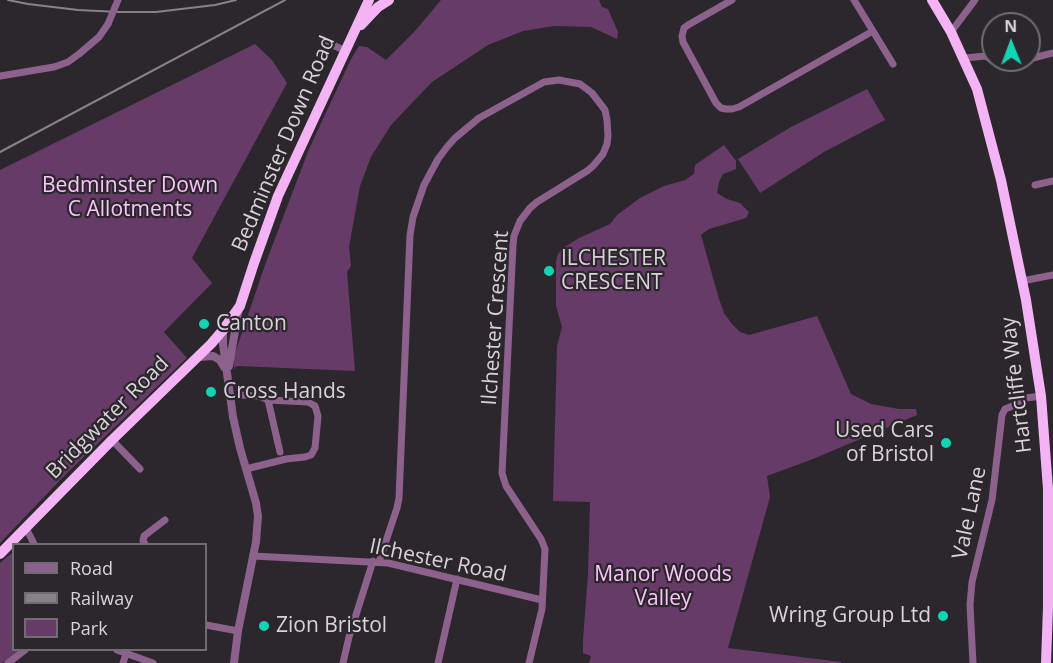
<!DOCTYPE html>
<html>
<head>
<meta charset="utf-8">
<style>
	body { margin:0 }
	#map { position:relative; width:1053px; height:663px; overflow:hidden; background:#2c272c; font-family:"Open Sans",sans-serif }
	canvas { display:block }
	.legend { position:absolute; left:12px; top:543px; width:195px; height:108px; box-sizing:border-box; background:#2c272c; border:2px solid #706c70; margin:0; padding:8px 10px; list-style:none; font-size:18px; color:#d7d3d7 }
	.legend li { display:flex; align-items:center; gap:12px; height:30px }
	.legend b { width:30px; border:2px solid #706c70 }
	.north { position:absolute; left:981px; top:12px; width:60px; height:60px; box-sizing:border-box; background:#2c272c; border:2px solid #706c70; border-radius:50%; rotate:359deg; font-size:16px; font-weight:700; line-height:24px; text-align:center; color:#d7d3d7 }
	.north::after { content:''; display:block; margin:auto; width:21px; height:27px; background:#0ed5b4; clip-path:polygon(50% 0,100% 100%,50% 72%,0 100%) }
</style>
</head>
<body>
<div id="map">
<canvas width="1053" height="663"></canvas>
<ul class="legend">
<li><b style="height:8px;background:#8c628d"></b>Road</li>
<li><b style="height:8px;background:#878287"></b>Railway</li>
<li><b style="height:16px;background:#663b67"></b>Park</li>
</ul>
<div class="north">N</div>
</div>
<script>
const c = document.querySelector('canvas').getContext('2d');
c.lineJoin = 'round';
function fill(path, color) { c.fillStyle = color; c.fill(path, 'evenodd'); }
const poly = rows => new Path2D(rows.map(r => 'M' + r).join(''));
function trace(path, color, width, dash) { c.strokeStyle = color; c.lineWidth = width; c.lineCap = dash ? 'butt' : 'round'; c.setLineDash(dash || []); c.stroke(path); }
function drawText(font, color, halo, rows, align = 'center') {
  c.font = font + ' "Open Sans",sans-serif'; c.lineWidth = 4.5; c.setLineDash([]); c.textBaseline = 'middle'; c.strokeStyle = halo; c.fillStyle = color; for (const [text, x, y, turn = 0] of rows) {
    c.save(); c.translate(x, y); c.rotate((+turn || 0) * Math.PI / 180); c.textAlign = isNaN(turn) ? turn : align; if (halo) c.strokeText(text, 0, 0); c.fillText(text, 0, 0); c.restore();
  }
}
fill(poly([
	[441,0,599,0,602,7,608,9,618,32,617,39,591,27,554,26,523,31,488,45,432,82,391,125,371,157,360,186,349,247,351,266,347,272,355,371,238,366,235,367,234,370,234,356,265,265,309,149,351,59,359,46,367,47,386,60,415,31],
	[255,44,272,60,287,83,192,258,212,283,164,332,187,358,66,474,0,543,0,170],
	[867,89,885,120,824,152,760,193,738,159,791,127],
	[724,145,736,161,736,169,723,174,719,182,717,193,727,199,740,203,749,212,746,218,709,229,701,235,719,299,724,313,732,324,740,332,749,335,817,316,851,394,871,404,899,409,916,409,917,415,813,459,767,476,770,497,728,648,841,662,841,663,589,663,591,656,583,653,583,640,588,574,590,502,553,501,557,346,562,327,556,306,556,262,558,254,563,248,579,238,610,224,617,215,640,198,664,186,685,180,694,174,695,165],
	[13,552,14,650,20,650,2,663,0,663,0,563]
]), '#663b67');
trace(poly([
	[732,0,688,25,684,28,682,36,683,42,716,103,721,108,726,109,732,109,739,107,873,31],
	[854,0,893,64],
	[951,32,975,0],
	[324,41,346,51],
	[964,58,986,56,992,60,1002,63,1022,60],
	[1029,59,1053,53],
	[0,76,54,67,68,62,79,54,99,37,108,24],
	[1035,185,1053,181],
	[1022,281,1053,275],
	[240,395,259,396,268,400,308,402,315,406,318,416,315,448,311,455,305,457,286,459,246,469],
	[268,400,280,452],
	[112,440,140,469],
	[26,528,34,544],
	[145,544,143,541,144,536,165,520],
	[253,556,388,563,542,600],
	[379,562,397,508,399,498,410,235,413,217,424,185,438,159,447,147,455,138,479,118,544,82,559,80,580,84,592,93,605,110,607,120,608,136,607,144,603,154,593,166,587,171,537,202,530,208,520,221,514,236,513,245,502,473,506,486,541,539,545,549,542,609,529,663],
	[206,625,238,631],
	[117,650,153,663],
	[8,663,25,650],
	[123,663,126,654],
	[343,663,349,637,373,561],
	[438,663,457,579],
	[973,663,970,605,972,582,992,500,1002,415,1005,409,1020,403,1026,398,1041,396]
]), '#8c628d', 7);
trace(poly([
	[223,330,223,344,233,417,240,448,256,503,258,516,256,542,238,631,234,663],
	[198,357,213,356,220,360,224,367],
	[229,366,239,308]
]), '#8c628d', 8);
trace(poly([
	[932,0,951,32,977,89,1001,180,1026,300,1041,396,1048,489,1048,607,1046,663],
	[361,25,378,7,389,0],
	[0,554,112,440,211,344,223,330,240,306,254,263,278,196,369,0]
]), '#f4b3f4', 10);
trace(poly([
	[8,0,28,4,78,10,119,12,156,12,215,5,236,0],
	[0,152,285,0]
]), '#878287', 2);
trace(poly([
	[108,24,118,0]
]), '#8c628d', 7);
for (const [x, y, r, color] of [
	[549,271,6,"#0ed5b4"],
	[204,324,6,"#0ed5b4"],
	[211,392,6,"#0ed5b4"],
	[946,443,6,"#0ed5b4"],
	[943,616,6,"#0ed5b4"],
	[264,626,6,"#0ed5b4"]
]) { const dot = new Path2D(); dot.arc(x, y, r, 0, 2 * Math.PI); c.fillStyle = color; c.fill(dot); trace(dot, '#2c272c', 2); }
drawText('21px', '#d7d3d7', '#2c272c', [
	["Bedminster Down Road",284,144,-67],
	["Ilchester Crescent",496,318,-86],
	["Hartcliffe Way",1017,385,-97],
	["Bridgwater Road",108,418,-45],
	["Vale Lane",970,513,-78],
	["Ilchester Road",438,561,12]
]);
drawText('21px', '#f9c5f9', '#2c272c', [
	["Bedminster Down",130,186],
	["C Allotments",130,210],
	["Manor Woods",663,575],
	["Valley",663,599]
]);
drawText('21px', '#d7d3d7', '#2c272c', [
	["ILCHESTER",561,259],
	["CRESCENT",561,283],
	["Canton",216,324],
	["Cross Hands",223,392],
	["Used Cars",934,431,"right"],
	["of Bristol",934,455,"right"],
	["Wring Group Ltd",931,616,"right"],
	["Zion Bristol",276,626]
], 'left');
</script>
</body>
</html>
